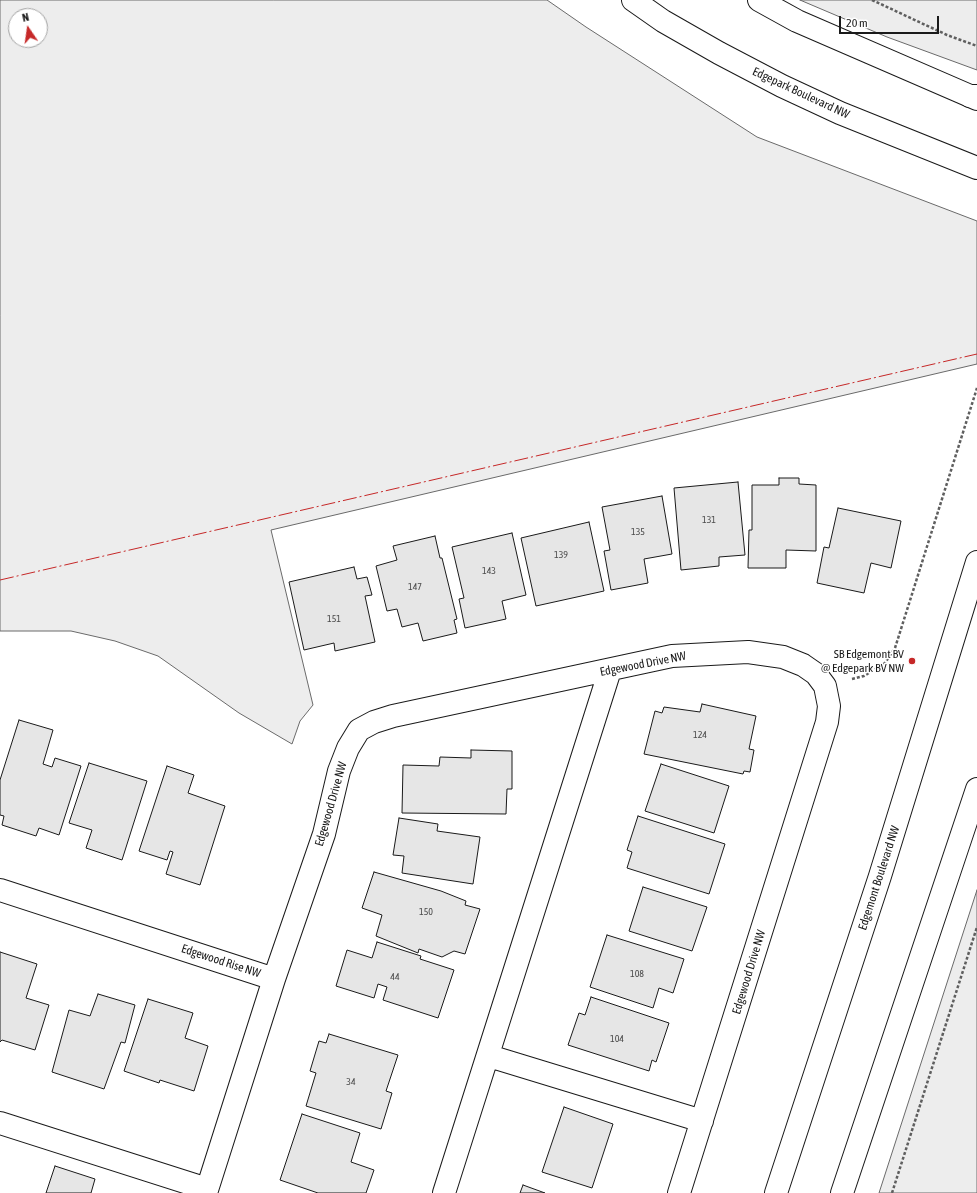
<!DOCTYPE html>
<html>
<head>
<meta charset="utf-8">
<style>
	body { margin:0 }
	#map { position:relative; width:977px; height:1193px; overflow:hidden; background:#fff; font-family:"Asap Condensed",sans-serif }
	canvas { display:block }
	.north { position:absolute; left:8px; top:8px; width:40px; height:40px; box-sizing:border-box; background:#fff; border:1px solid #a3a3a3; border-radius:50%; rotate:347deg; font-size:11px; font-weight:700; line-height:16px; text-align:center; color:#1a1a1a }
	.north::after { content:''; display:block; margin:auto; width:14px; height:18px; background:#c62828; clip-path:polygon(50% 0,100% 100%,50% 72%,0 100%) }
	.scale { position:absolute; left:839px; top:16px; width:100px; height:18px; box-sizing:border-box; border:2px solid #1a1a1a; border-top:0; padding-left:5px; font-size:12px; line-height:14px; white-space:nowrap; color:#1a1a1a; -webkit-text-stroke:3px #fff; paint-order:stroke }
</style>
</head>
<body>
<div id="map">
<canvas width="977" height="1193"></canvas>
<div class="north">N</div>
<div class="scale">20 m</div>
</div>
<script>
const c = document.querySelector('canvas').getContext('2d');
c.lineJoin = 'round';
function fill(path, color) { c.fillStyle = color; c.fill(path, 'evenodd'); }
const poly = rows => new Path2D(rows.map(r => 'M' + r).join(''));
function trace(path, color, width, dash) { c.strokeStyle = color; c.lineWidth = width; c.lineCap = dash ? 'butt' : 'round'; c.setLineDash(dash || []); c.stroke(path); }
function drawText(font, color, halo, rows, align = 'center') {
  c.font = font + ' "Asap Condensed",sans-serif'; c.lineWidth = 3; c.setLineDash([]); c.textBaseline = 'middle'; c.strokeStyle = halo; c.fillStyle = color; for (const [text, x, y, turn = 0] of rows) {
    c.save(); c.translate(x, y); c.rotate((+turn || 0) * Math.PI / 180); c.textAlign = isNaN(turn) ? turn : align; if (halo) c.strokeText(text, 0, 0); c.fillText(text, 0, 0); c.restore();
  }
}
const built = poly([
	[0,0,547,0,586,27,757,137,977,221,977,364,271,530,313,705,300,721,292,744,239,713,158,656,115,641,71,631,0,631,0,0],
	[16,16,40,16,40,40,16,40,16,16],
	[800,0,977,0,977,70,887,37,800,0],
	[977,890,977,1193,879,1193,977,890]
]);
fill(built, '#ededed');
trace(built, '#6a6a6a', 1);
const building = poly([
	[779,478,799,478,799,484,816,485,816,551,786,550,786,568,748,568,749,530,752,530,752,485,779,485,779,478],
	[738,482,745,555,719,557,719,566,681,570,674,488,738,482],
	[662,496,672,554,644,559,648,583,611,590,604,551,610,550,602,507,662,496],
	[838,508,901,521,891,568,871,563,864,593,817,583,824,547,829,548,838,508],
	[589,522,604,591,536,606,521,538,589,522],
	[512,533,526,595,502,601,506,619,465,628,459,599,464,598,452,547,512,533],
	[435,536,440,558,442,558,457,619,454,620,457,633,423,641,418,623,402,627,397,609,387,611,376,566,397,560,393,546,435,536],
	[354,567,357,579,367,577,372,595,365,596,375,642,335,651,334,643,304,650,289,582,354,567],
	[702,704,756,716,749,749,754,750,750,772,744,771,743,774,644,754,655,711,662,713,664,707,700,712,702,704],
	[19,720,53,730,43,764,52,767,55,758,81,766,59,835,39,828,36,836,2,825,4,816,0,815,0,780,19,720],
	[471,750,512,751,512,789,507,789,506,814,402,813,403,765,439,766,440,757,471,758,471,750],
	[89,763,147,781,122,860,86,848,92,830,69,823,89,763],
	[661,764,729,786,714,833,645,811,661,764],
	[167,766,194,775,188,793,225,806,200,885,166,874,173,852,170,851,167,860,139,851,167,766],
	[638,816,725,844,709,894,627,868,632,852,627,850,638,816],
	[399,818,438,824,437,831,480,837,473,884,402,873,404,856,393,855,399,818],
	[374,872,441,891,466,901,465,905,480,909,465,954,454,951,442,957,419,949,418,953,376,936,382,915,362,908,374,872],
	[643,887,707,907,692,951,629,931,643,887],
	[607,935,684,959,673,993,659,988,653,1008,590,987,607,935],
	[377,942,421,956,420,959,454,970,438,1018,383,1000,387,987,378,984,374,998,336,986,347,950,372,958,377,942],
	[0,952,37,964,26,998,49,1005,35,1050,2,1040,0,1042,0,952],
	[98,994,135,1005,125,1043,121,1042,104,1089,52,1072,69,1010,90,1016,98,994],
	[591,997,669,1023,656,1062,652,1060,649,1071,568,1045,579,1013,585,1015,591,997],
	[148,999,193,1013,185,1038,208,1046,194,1091,160,1080,159,1083,124,1071,148,999],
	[329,1034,398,1055,386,1091,392,1093,381,1129,306,1106,316,1073,310,1071,319,1041,326,1043,329,1034],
	[564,1107,613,1124,592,1188,542,1172,564,1107],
	[302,1114,360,1133,351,1162,374,1170,366,1193,318,1193,280,1180,302,1114],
	[55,1166,95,1179,91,1193,46,1193,55,1166],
	[523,1185,545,1193,520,1193,523,1185]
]);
fill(building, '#e6e6e6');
trace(building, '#1a1a1a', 1);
const minor = poly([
	[633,0,663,21,719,53,782,86,840,113,977,168],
	[759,0,797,21,977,99],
	[0,890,274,979,206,1193],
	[274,979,324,834,339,771,348,748,359,730,374,722,393,716,672,656,748,652,783,657,803,665,816,674,825,686,829,706,827,722,679,1193],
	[489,1056,702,1121],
	[0,1123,207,1189],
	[444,1193,610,670]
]);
const major = poly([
	[970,96,977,96],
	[776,1193,880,876,977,562],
	[842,1193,977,789]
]);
trace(minor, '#1a1a1a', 24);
trace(major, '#1a1a1a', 24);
trace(poly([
	[872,0,947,35,977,46],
	[852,679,864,676,885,663,895,648,977,388],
	[892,1193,977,927]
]), '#5f5f5f', 2.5, [3, 2]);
trace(minor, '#fff', 22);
trace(major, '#fff', 22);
trace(poly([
	[0,580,977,354]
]), '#c62828', 1, [14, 3, 2, 3]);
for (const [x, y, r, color] of [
	[912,661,4,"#c62828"]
]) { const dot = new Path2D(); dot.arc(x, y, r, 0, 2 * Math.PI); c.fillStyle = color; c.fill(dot); trace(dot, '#fff', 1.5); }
drawText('10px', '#4d4d4d', null, [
	["131",709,520],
	["135",638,532],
	["139",561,555],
	["143",489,571],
	["147",415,587],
	["151",334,619],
	["124",700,735],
	["150",426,912],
	["108",637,974],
	["44",395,977],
	["104",617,1039],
	["34",351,1082]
]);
drawText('12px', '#1a1a1a', '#fff', [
	["Edgepark Boulevard NW",801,93,25],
	["Edgewood Drive NW",643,664,-11],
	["Edgewood Drive NW",331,804,-74],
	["Edgemont Boulevard NW",879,878,-72],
	["Edgewood Rise NW",221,961,18],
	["Edgewood Drive NW",749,972,-73]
]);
drawText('12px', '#1a1a1a', '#fff', [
	["SB Edgemont BV",904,654],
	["@ Edgepark BV NW",904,668]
], 'right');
</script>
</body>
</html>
